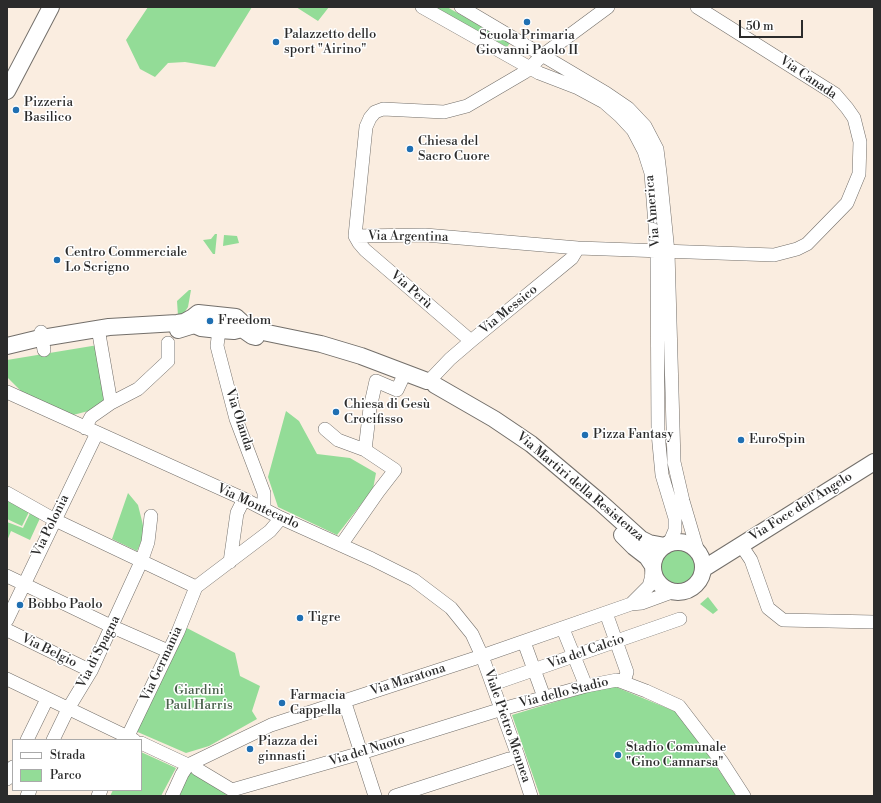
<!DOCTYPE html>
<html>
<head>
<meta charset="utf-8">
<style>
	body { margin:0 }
	#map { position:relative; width:881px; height:803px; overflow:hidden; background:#faede0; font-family:"Libre Bodoni",serif }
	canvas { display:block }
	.frame { position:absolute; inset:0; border:8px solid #2b2b2b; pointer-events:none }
	.legend { position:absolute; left:12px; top:739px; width:130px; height:52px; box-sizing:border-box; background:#fff; border:1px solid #aaa; margin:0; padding:5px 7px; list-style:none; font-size:12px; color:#2b2b2b }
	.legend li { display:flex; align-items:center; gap:8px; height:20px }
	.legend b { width:20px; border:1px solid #aaa }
	.scale { position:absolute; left:739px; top:20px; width:64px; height:18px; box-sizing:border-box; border:2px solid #2b2b2b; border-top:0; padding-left:5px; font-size:12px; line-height:14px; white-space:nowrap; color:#2b2b2b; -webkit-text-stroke:3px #fff; paint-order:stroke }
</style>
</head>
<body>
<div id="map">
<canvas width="881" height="803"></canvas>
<div class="frame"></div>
<ul class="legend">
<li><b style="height:5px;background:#fff"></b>Strada</li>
<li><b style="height:11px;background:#93dc97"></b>Parco</li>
</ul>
<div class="scale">50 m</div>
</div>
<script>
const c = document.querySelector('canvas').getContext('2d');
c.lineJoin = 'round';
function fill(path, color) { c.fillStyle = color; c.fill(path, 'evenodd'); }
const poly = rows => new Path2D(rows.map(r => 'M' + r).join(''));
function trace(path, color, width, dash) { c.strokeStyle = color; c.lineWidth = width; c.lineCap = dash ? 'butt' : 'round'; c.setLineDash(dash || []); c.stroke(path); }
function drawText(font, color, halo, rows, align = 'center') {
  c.font = font + ' "Libre Bodoni",serif'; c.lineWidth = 3; c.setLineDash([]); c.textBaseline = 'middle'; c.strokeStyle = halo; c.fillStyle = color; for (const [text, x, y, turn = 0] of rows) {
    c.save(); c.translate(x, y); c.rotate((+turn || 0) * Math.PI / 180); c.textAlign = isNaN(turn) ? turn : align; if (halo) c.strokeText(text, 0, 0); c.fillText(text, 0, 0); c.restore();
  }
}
fill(poly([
	[148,7,252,7,215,67,185,62,168,63,155,77,140,69,126,40],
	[296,7,329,7,318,21],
	[435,7,447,7,510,43,507,47,435,8],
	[215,234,217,234,215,254,213,254,203,240,211,239],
	[224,235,237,236,239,243,223,246],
	[189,290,191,290,188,307,184,313,178,316,177,301],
	[98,345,108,398,100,408,73,415,22,392,7,377,7,360],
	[286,411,299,421,317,454,350,458,376,473,373,489,337,535,278,507,268,477],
	[128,493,138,505,145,533,137,551,112,539],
	[7,498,30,510,22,526,7,519],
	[31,511,41,516,30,540,11,531,7,541,7,522,23,528],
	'660 567a18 18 0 1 1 36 0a18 18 0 1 1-36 0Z',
	[708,597,718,610,713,614,700,604],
	[183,626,235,653,240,676,260,686,252,711,257,719,209,746,186,753,133,730],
	[611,685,679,713,737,796,540,796,512,715],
	[141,752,176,768,161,796,110,796,113,790,141,790],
	[191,772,222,784,226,795,176,796]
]), '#93dc97');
const minor = poly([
	[422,7,539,73,578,88,604,102,620,116,633,130,644,151,651,173,657,251,658,433,662,475,675,518,675,530,669,544],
	[461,7,606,93,628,108,645,126,657,149,660,173,668,252,674,462,683,501,698,552],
	[608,7,543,55,525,72,467,106,444,112,383,109,375,112,370,118,366,127,355,236,425,235,578,248,774,255,797,249,807,244,847,203,859,174,860,142,854,118,847,108,835,94,697,7],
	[355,236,359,243,365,250,471,341],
	[219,330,217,346,236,419,264,493,264,509],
	[41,332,44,350],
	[99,334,111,403],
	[430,380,450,359,471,341,572,258,578,248],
	[7,392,244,499,281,518,372,559,414,580,451,608,472,634,482,656,518,756,531,796],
	[85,428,91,417,111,403,138,389,168,361,168,343],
	[325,429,338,440,365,450,395,470,378,492,341,545],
	[365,450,370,408,376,381,397,390,405,373],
	[7,493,55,520,196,587],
	[741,545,751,560,768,608,783,620,874,622],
	[230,562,237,513,244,499],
	[7,576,113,627,168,651],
	[196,587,270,531,281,518],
	[631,604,649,586,651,579,653,566],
	[606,613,627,672,624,682],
	[7,620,97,433],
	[563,629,586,686],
	[7,630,91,671],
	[524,642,544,697],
	[7,679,134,740],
	[493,684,680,619],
	[344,700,375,796],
	[27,740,47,699],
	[53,740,68,709,91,671,141,562,148,542,151,516],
	[126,740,178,632,196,587],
	[141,743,188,765],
	[188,765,271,725,482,656,631,604,642,603,672,592],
	[197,769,232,790],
	[7,779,13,767],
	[232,790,361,753,502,709,586,686,617,680,646,691,679,706,722,762,744,796],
	[27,796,30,790],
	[98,796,101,790],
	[172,796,182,774,188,765],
	[395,796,509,759]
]);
const major = poly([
	[7,91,51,7],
	[178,330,194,325,201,328,219,330,234,331,242,329,252,336,256,337],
	[7,346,36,339,109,327,177,323,184,322,193,317,198,313,236,317,248,328,253,330,321,344,361,356,427,381,432,381,435,385,494,419,531,444,600,502,641,539,649,543,665,546],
	[622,535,634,547,647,557,653,566],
	'653 567a25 25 0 1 1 50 0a25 25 0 1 1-50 0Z',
	[703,569,874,462]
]);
trace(minor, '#736f6a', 14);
trace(major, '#736f6a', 18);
trace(minor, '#fff', 13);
trace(major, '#fff', 16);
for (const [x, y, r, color] of [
	[527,22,4,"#1f6fb2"],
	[276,42,4,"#1f6fb2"],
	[16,110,4,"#1f6fb2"],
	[410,149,4,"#1f6fb2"],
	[57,260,4,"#1f6fb2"],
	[210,321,4,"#1f6fb2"],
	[336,412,4,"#1f6fb2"],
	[585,435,4,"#1f6fb2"],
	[741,440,4,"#1f6fb2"],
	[20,605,4,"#1f6fb2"],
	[300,618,4,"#1f6fb2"],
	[282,703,4,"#1f6fb2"],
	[250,749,4,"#1f6fb2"],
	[618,755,4,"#1f6fb2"]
]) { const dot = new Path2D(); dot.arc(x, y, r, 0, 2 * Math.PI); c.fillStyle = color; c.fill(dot); trace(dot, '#fff', 1.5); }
drawText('13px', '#2b2b2b', '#fff', [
	["Palazzetto dello",284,35],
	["sport \"Airino\"",284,50],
	["Scuola Primaria",527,36,"center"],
	["Giovanni Paolo II",527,51,"center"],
	["Pizzeria",24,103],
	["Basilico",24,118],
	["Chiesa del",418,142],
	["Sacro Cuore",418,157],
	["Centro Commerciale",65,253],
	["Lo Scrigno",65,268],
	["Freedom",218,321],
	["Chiesa di Gesù",344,405],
	["Crocifisso",344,420],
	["Pizza Fantasy",593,435],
	["EuroSpin",749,440],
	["Bobbo Paolo",28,605],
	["Tigre",308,618],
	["Farmacia",290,696],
	["Cappella",290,711],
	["Piazza dei",258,742],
	["ginnasti",258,757],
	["Stadio Comunale",626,748],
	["\"Gino Cannarsa\"",626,763]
], 'left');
drawText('13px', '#2b2b2b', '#fff', [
	["Via Canada",808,78,34],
	["Via America",653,211,-95],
	["Via Argentina",408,237,1],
	["Via Perù",411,290,41],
	["Via Messico",509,310,-39],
	["Via Olanda",239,420,72],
	["Via Martiri della Resistenza",580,487,40],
	["Via Montecarlo",258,507,25],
	["Via Foce dell'Angelo",801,507,-32],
	["Via Polonia",51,526,-64],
	["Via Belgio",49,651,26],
	["Via di Spagna",99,652,-63],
	["Via del Calcio",586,652,-19],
	["Via Germania",162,664,-65],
	["Via Maratona",408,680,-18],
	["Via dello Stadio",564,693,-14],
	["Viale Pietro Mennea",507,726,71],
	["Via del Nuoto",367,751,-17]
]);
drawText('13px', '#4a604b', '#fff', [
	["Giardini",199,691],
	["Paul Harris",199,706]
]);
</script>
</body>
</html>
